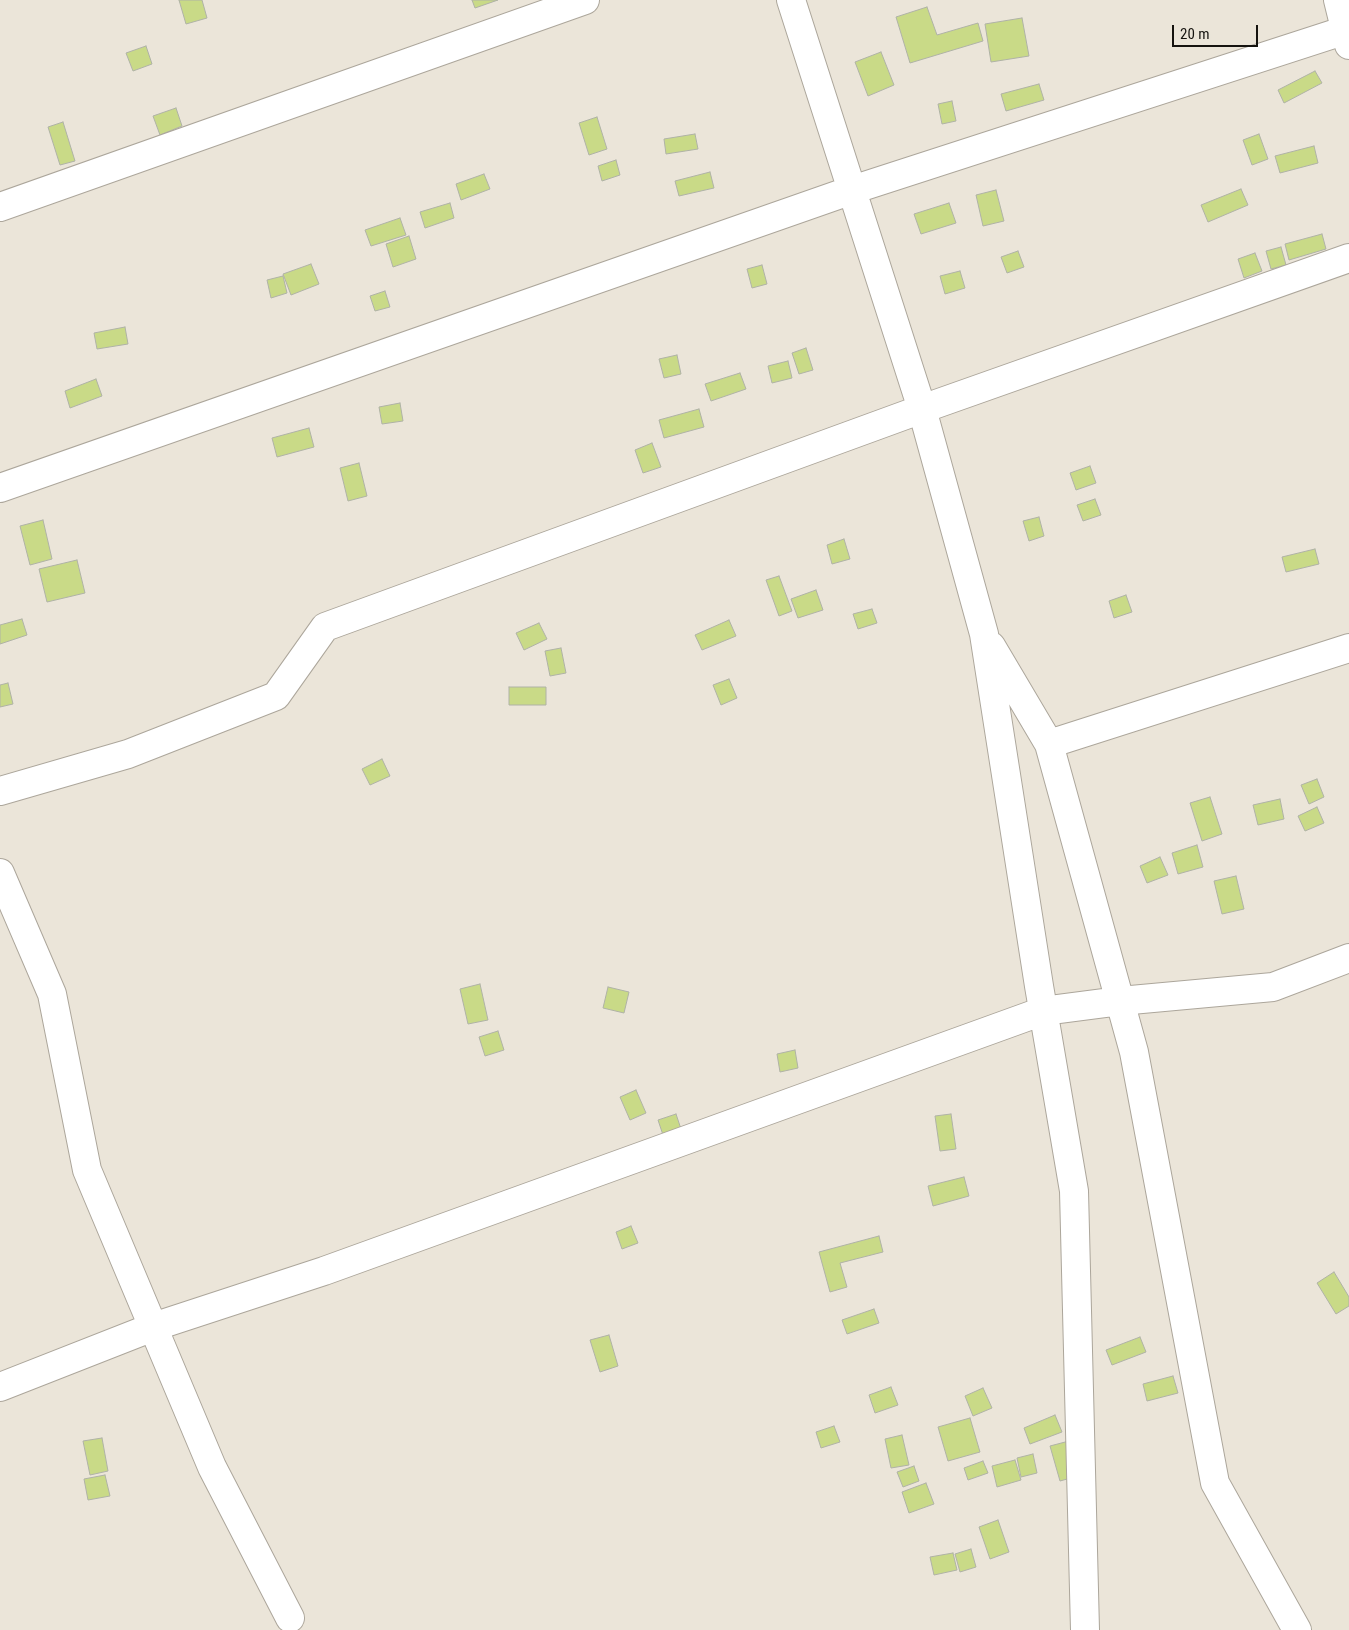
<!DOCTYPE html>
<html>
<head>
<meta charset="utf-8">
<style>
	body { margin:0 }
	#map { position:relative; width:1349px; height:1630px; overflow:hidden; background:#ebe5d9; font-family:"Roboto Condensed",sans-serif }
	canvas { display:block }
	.scale { position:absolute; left:1172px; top:25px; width:86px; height:22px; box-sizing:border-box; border:2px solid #15130f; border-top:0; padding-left:6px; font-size:15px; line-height:18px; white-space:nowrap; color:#15130f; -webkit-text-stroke:4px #ebe5d9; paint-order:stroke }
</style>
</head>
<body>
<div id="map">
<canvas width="1349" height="1630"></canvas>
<div class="scale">20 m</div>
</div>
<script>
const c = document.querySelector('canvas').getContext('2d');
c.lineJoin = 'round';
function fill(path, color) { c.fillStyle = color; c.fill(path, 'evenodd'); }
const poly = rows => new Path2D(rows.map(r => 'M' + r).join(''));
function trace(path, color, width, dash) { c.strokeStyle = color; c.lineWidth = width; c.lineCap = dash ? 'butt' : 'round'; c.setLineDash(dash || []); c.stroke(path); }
const building = poly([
	[179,0,202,0,207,18,186,24,179,0],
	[472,0,498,0,475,8,472,0],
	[927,7,937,35,978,23,983,41,910,63,896,17,927,7],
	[1022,18,1029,56,991,62,985,24,1022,18],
	[146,46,152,64,133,71,126,53,146,46],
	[881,52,894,85,868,96,855,62,881,52],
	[1315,71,1322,83,1284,103,1278,90,1315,71],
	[1039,84,1044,100,1006,111,1001,94,1039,84],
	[952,101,956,121,942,124,938,104,952,101],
	[176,108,182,126,160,135,153,116,176,108],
	[597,117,607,149,589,155,579,123,597,117],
	[63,122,75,161,60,165,48,127,63,122],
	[695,134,698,149,666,154,664,139,695,134],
	[1259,134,1268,159,1252,165,1243,140,1259,134],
	[1314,146,1318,163,1280,173,1275,156,1314,146],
	[616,160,620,175,602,181,598,166,616,160],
	[710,172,714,188,679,196,675,181,710,172],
	[484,174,490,189,461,200,456,184,484,174],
	[1241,189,1248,205,1208,222,1201,205,1241,189],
	[996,190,1004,221,983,226,976,195,996,190],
	[450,203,454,218,425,228,420,212,450,203],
	[949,203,956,223,921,234,914,214,949,203],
	[400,218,406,235,371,246,365,230,400,218],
	[1322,234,1326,249,1289,260,1285,244,1322,234],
	[409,236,416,259,393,267,386,244,409,236],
	[1281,247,1286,265,1271,269,1266,251,1281,247],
	[1018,251,1024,267,1007,273,1001,257,1018,251],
	[1255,253,1262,271,1244,278,1238,259,1255,253],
	[311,264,319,284,291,295,283,274,311,264],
	[762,265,767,284,752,288,747,269,762,265],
	[960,271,965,288,945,294,940,276,960,271],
	[283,276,287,293,271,298,267,280,283,276],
	[385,291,390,307,375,311,370,296,385,291],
	[125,327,128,344,97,349,94,333,125,327],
	[806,348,813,370,799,374,792,353,806,348],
	[677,355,681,374,664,378,659,359,677,355],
	[788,361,792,378,772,383,768,366,788,361],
	[740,373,746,389,711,401,705,384,740,373],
	[96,379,102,396,70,408,65,391,96,379],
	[400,403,403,421,382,424,379,407,400,403],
	[699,409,704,427,664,438,659,420,699,409],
	[309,428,314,447,277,457,272,438,309,428],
	[652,443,661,467,643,473,635,450,652,443],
	[359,463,367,496,348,501,340,468,359,463],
	[1090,466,1096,483,1076,490,1070,473,1090,466],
	[1095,499,1101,515,1083,521,1077,505,1095,499],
	[1039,517,1044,536,1029,541,1023,521,1039,517],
	[43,520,52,559,30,565,20,526,43,520],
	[844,539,850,559,832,564,827,545,844,539],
	[1315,549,1319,564,1286,572,1282,557,1315,549],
	[77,560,85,593,47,602,39,569,77,560],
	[779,576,792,611,779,616,766,580,779,576],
	[816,590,823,610,798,618,791,599,816,590],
	[1126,595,1132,612,1114,618,1109,601,1126,595],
	[872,609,877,623,858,629,853,614,872,609],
	[22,619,27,635,0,644,0,625,22,619],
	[729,620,736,636,702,650,695,635,729,620],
	[539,623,547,639,524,650,516,633,539,623],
	[561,648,566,673,550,676,545,651,561,648],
	[729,679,737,698,721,705,713,685,729,679],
	[8,683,13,704,0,707,0,685,8,683],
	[509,687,546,687,546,705,509,705,509,687],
	[382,759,390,776,370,785,362,769,382,759],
	[1317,779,1324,797,1309,804,1301,785,1317,779],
	[1210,797,1222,834,1202,841,1190,803,1210,797],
	[1280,799,1284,819,1258,825,1253,805,1280,799],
	[1317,807,1324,823,1305,831,1298,816,1317,807],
	[1197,845,1203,867,1178,874,1172,853,1197,845],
	[1160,857,1168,875,1147,883,1140,866,1160,857],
	[1236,876,1244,909,1222,914,1214,881,1236,876],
	[480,984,488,1020,468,1024,460,989,480,984],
	[608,987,629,992,624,1013,603,1008,608,987],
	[498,1031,504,1050,485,1056,479,1037,498,1031],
	[795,1050,798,1068,780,1072,777,1054,795,1050],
	[636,1090,646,1113,630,1120,620,1097,636,1090],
	[676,1114,682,1132,664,1138,658,1120,676,1114],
	[951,1114,956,1149,940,1151,935,1116,951,1114],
	[964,1177,969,1196,933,1206,928,1186,964,1177],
	[631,1226,638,1243,622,1249,616,1232,631,1226],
	[879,1236,883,1252,840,1263,847,1287,830,1292,819,1252,879,1236],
	[1334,1272,1349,1297,1349,1306,1336,1314,1317,1283,1334,1272],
	[874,1309,879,1323,847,1334,842,1320,874,1309],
	[609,1335,618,1366,600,1372,590,1340,609,1335],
	[1140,1337,1146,1352,1112,1365,1106,1350,1140,1337],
	[1173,1376,1178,1393,1147,1401,1143,1384,1173,1376],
	[891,1387,898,1405,875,1413,869,1395,891,1387],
	[983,1388,992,1408,973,1416,965,1396,983,1388],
	[1055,1415,1062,1432,1030,1444,1024,1428,1055,1415],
	[970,1418,980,1452,948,1461,938,1427,970,1418],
	[834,1426,840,1442,821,1448,816,1432,834,1426],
	[902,1435,909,1465,891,1468,885,1439,902,1435],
	[102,1438,108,1471,90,1475,83,1441,102,1438],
	[1069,1441,1078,1476,1060,1481,1050,1446,1069,1441],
	[1033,1454,1037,1473,1021,1477,1017,1458,1033,1454],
	[1015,1460,1021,1480,997,1487,992,1466,1015,1460],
	[983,1461,988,1473,968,1480,964,1468,983,1461],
	[914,1466,919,1481,903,1487,897,1472,914,1466],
	[105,1475,110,1496,88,1500,84,1479,105,1475],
	[926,1483,934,1504,909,1513,902,1492,926,1483],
	[998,1520,1009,1552,990,1559,979,1527,998,1520],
	[971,1549,976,1567,960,1572,955,1554,971,1549],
	[953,1553,957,1570,934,1575,930,1557,953,1553]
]);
fill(building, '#c9da87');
trace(building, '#afb2a6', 1);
const minor = poly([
	[791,0,922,409,984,634,1039,986,1074,1191,1085,1630],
	[1338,0,1349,45],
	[0,207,585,0],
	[0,488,852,190,1349,29],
	[991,646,1049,744,1134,1052,1215,1483,1297,1630],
	[1049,744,1349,648],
	[0,791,128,754,276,696,325,627,922,409,1349,258],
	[0,873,52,994,87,1170,212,1467,290,1618],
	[0,1387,153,1327,324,1271,1043,1011,1120,1001,1273,987,1349,958]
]);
trace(minor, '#aca69b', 30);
trace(minor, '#fff', 28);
</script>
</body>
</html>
